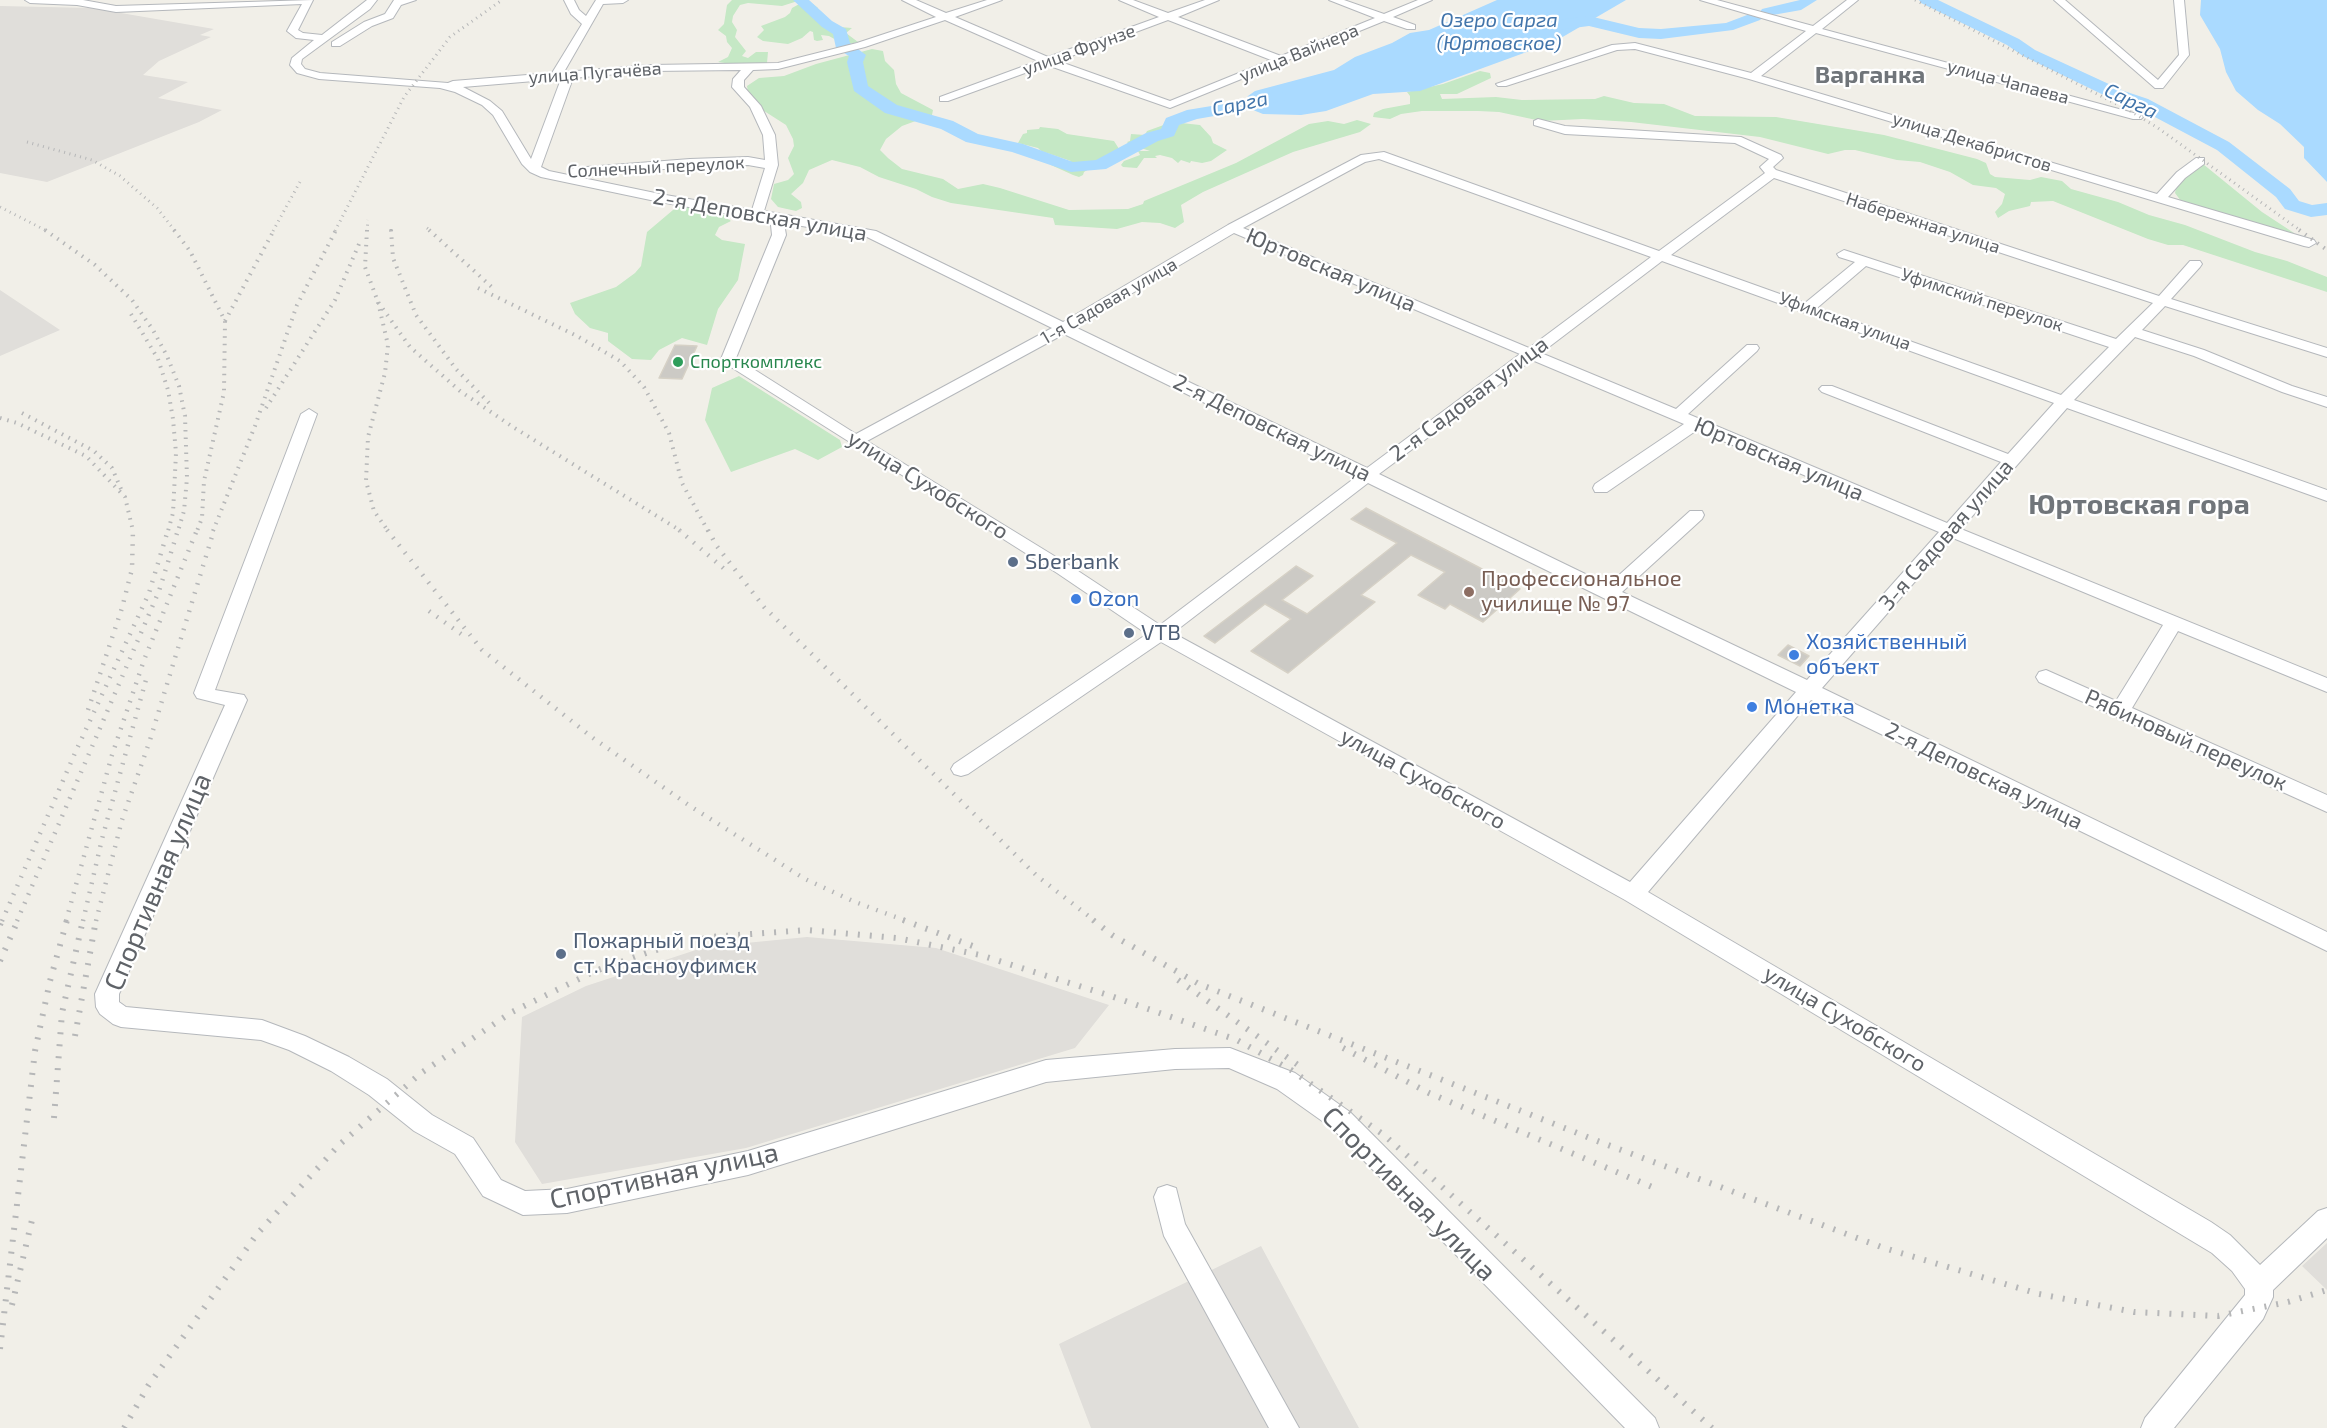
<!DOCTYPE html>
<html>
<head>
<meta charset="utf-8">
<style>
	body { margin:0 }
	canvas { display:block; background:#f1efe8 }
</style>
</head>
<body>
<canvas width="2327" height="1428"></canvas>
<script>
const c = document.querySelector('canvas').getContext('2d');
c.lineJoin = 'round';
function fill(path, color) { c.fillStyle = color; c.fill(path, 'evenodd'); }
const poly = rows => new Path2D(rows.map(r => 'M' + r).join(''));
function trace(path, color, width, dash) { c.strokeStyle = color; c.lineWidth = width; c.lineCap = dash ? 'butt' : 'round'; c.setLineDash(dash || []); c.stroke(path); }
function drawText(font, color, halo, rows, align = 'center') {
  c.font = font + ' "Exo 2",sans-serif'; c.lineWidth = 4.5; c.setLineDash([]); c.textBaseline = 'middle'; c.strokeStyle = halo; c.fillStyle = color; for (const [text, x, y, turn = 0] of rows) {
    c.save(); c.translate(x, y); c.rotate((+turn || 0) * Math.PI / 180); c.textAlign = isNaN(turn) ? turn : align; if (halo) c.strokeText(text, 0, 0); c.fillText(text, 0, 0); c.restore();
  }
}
fill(poly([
	[0,6,92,8,214,29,200,35,211,37,159,61,143,75,188,82,158,98,222,110,199,122,47,182,0,173],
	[0,290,60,330,0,356],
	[807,937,936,948,1109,1005,1075,1048,746,1148,542,1184,515,1142,522,1017,586,986,705,947],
	[2327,1243,2327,1290,2302,1266],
	[1261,1246,1359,1428,1091,1428,1059,1344]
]), '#e0deda');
fill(poly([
	[732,0,801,0,782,6,748,3,740,5,733,16,732,22,737,30,735,37,746,51,742,56,748,58,756,52,768,52,767,63,732,64,718,62,728,57,732,48,727,42,726,36,718,30,724,24,727,5],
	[803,2,813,4,818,8,817,15,826,18,828,21,823,23,827,26,852,28,846,33,858,42,845,45,829,36,821,35,823,40,817,41,814,40,813,32,810,31,802,38,788,44,763,41,757,37,764,30,761,26,785,17,790,13,792,8],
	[872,49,883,51,885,61,894,70,896,84,901,93,933,110,932,115,902,126,886,139,880,150,888,158,902,169,943,179,958,189,983,184,1000,188,1069,210,1128,209,1143,204,1144,201,1236,163,1309,124,1328,121,1344,124,1357,120,1371,124,1360,132,1293,152,1203,192,1181,205,1184,222,1175,228,1160,223,1142,222,1117,229,1055,225,1053,218,951,203,932,197,916,189,879,177,860,167,832,160,809,170,803,183,791,194,801,202,802,208,796,211,778,207,771,199,774,184,788,180,794,174,788,158,794,146,793,139,786,125,761,109,748,93,747,86,759,78,784,76,816,64],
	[1480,71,1490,73,1491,78,1457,94,1440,94,1442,99,1496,97,1522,100,1595,99,1604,96,1634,103,1664,104,1695,116,1776,117,1884,135,1977,159,1986,163,1990,174,1995,177,2030,180,2041,177,2062,181,2071,189,2118,202,2149,215,2185,225,2255,252,2287,261,2327,277,2327,292,2183,245,2168,245,2148,239,2053,201,2031,202,2030,206,2009,211,1998,218,1995,212,2002,204,2005,194,1996,188,1973,185,1950,172,1920,162,1897,160,1855,150,1845,150,1828,154,1760,137,1631,122,1583,119,1541,121,1499,112,1478,111,1422,111,1401,114,1390,119,1373,117,1374,113,1383,109,1410,104,1410,96,1407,92,1443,84],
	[1172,122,1200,125,1211,137,1213,143,1227,150,1211,161,1202,163,1191,161,1190,163,1181,160,1178,163,1172,158,1160,155,1155,156,1157,158,1144,158,1137,168,1123,167,1121,165,1124,161,1140,155,1138,151,1150,151,1129,144,1127,142,1130,141,1131,134,1145,135,1147,131],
	[1040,127,1058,129,1067,134,1114,141,1121,152,1118,155,1123,158,1113,162,1105,159,1094,162,1089,165,1089,169,1084,172,1083,175,1079,177,1073,175,1051,165,1055,160,1071,161,1041,151,1038,148,1018,143,1023,134,1027,133,1027,130,1039,129],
	[2203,164,2262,212,2294,233,2292,235,2181,201,2175,193,2176,188,2185,177],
	[687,202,722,214,731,221,719,227,715,235,722,240,745,244,738,280,718,309,707,345,682,338,659,350,651,360,632,359,608,341,608,333,590,328,575,314,570,303,616,287,635,273,641,266,647,232,673,210],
	[739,376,840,440,842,447,818,460,795,449,731,472,705,420,712,388]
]), '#c5e8c5');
fill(poly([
	[1497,0,1626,0,1554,42,1420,91,1373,94,1326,111,1301,115,1263,114,1243,106,1248,96,1255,91,1334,70,1355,57,1392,43,1410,33,1429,30],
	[2201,0,2327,0,2327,182,2304,158,2304,147,2280,124,2258,110,2236,91,2226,72,2220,49,2200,15]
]), '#aadaff');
fill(poly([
	[793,0,809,0,832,21,846,29,850,43,866,55,863,62,868,86,897,105,953,121,978,134,1023,144,1073,162,1096,160,1146,133,1161,129,1166,118,1187,110,1242,101,1279,91,1287,96,1285,100,1243,111,1197,119,1179,125,1174,136,1158,141,1106,169,1071,172,1012,152,966,142,941,129,885,113,854,91,847,62,849,56,836,48,833,34,822,27,793,0],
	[1800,0,1817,0,1801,10,1767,16,1760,12,1762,9,1800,0],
	[1919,0,1938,0,2019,39,2035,50,2124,91,2148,99,2229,142,2290,189,2299,201,2312,205,2327,203,2327,215,2311,217,2285,209,2276,197,2217,150,2136,107,2112,99,2023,56,2007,45,1921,3,1919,0],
	[1755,12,1760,14,1763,17,1760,20,1733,30,1661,39,1639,38,1589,26,1550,31,1542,26,1550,21,1589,16,1639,28,1661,29,1726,23,1755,12]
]), '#aadaff');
const building = poly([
	[675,345,697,346,682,379,659,378,675,345],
	[1366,508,1520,589,1483,622,1450,604,1445,609,1418,595,1445,572,1411,555,1361,595,1375,602,1288,673,1251,651,1291,619,1265,604,1215,643,1204,636,1296,566,1313,576,1282,600,1307,614,1397,543,1351,519,1366,508],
	[1788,645,1809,656,1800,666,1778,655,1788,645]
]);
fill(building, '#cccac5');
trace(building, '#d6d1c6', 1.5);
const minor = poly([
	[25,0,83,0,116,6,313,0,298,30,303,33,322,35,367,0,377,0,370,9,302,59,301,64,305,69,320,73,448,83,453,81,552,73,582,24,571,14,564,0,574,0,579,10,586,16,596,0,628,0,623,3,603,4,564,72,651,65,778,63,857,43,936,17,902,0,916,0,946,13,987,0,1002,0,955,17,1048,57,1159,17,1119,0,1133,0,1168,13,1205,0,1219,0,1178,17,1281,56,1375,18,1329,0,1344,0,1384,14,1418,0,1432,0,1393,17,1415,25,1415,29,1407,29,1384,21,1170,108,1047,65,948,101,940,101,940,97,1038,61,945,20,865,47,778,69,753,70,744,80,744,87,761,106,775,135,778,165,764,211,876,231,1063,322,1228,225,1361,155,1384,152,1659,251,1765,173,1760,167,1769,159,1735,143,1565,134,1534,125,1534,121,1538,119,1565,126,1741,137,1781,155,1783,158,1773,167,1776,170,2159,296,2190,261,2200,261,2202,264,2200,267,2171,299,2327,348,2327,357,2165,306,2142,330,2204,350,2292,386,2327,397,2327,407,2282,392,2194,356,2135,337,2074,400,2327,490,2327,501,2067,408,1961,529,2327,678,2327,692,2178,631,2132,708,2327,795,2327,812,2039,682,2036,677,2039,672,2046,670,2116,701,2163,625,1953,538,1822,688,2327,932,2327,951,1811,700,1648,892,2211,1222,2230,1235,2260,1265,2318,1211,2327,1208,2327,1238,2273,1290,2273,1297,2263,1319,2174,1428,2141,1428,2145,1418,2245,1295,2245,1289,2232,1271,2212,1253,1625,900,1161,642,968,774,961,776,954,774,951,769,954,764,1147,634,1057,573,723,362,721,359,772,235,771,225,758,219,660,202,541,177,530,172,522,164,493,115,482,105,455,92,440,88,319,79,297,73,290,65,292,58,314,40,296,38,287,31,302,4,116,12,77,5,30,3,25,0],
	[1168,20,1271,60,1170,101,1058,61,1168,20],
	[741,70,733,79,732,87,750,107,763,135,765,160,748,157,690,159,574,168,568,172,574,176,690,167,748,165,765,168,752,210,660,194,549,171,541,167,573,78,651,71,741,70],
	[558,79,561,79,531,159,502,111,490,101,463,87,558,79],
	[1379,159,1651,257,1529,348,1243,228,1365,162,1379,159],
	[1774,178,2153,303,2116,339,1844,250,1837,254,1839,257,1855,262,1805,303,1671,255,1774,178],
	[784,223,867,237,1052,328,856,434,736,358,786,235,784,223],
	[1234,233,1520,354,1367,468,1075,327,1234,233],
	[1662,261,2054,403,2008,454,1832,386,1822,386,1819,389,1822,392,2001,462,1947,523,1688,414,1757,351,1759,348,1757,345,1747,345,1676,409,1541,353,1662,261],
	[1866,266,2109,347,2061,395,1817,308,1866,266],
	[1064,334,1356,477,1160,625,1069,565,867,441,1064,334],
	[1532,360,1684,424,1595,484,1593,488,1595,492,1607,492,1697,430,1939,532,1807,680,1622,592,1702,519,1704,515,1702,511,1690,511,1608,585,1379,474,1532,360],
	[1368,483,1796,692,1630,882,1173,633,1368,483],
	[394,0,416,0,401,5,393,18,372,26,340,46,332,46,332,42,364,22,385,14,394,0],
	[1700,0,1717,0,1813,26,1847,0,1858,0,1822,29,2141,115,2143,117,2141,119,2133,119,1816,33,1761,76,2157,194,2177,172,2196,158,2204,158,2204,164,2185,178,2168,197,2314,240,2316,243,2309,247,2304,246,1749,79,1635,49,1617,50,1506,86,1498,86,1496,84,1612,45,1635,43,1751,73,1806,31,1700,0],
	[2054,0,2065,0,2158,80,2179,55,2174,0,2184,0,2189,55,2163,88,2155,88,2054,0],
	[309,409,317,414,215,690,244,695,247,700,119,994,119,1002,126,1007,262,1020,305,1036,349,1057,387,1079,432,1115,473,1138,501,1180,525,1191,567,1189,748,1151,1046,1060,1175,1049,1230,1048,1295,1073,1350,1112,1655,1418,1659,1428,1625,1428,1332,1128,1277,1089,1229,1068,1175,1069,1046,1082,748,1175,567,1213,523,1215,483,1196,455,1154,414,1131,369,1095,331,1071,289,1050,261,1040,121,1027,113,1024,100,1014,96,1007,95,994,225,705,197,698,194,693,301,414,309,409],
	[1167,1185,1176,1188,1185,1224,1299,1428,1269,1428,1164,1236,1154,1197,1158,1188,1167,1185]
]);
trace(minor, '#b5b8bc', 2);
fill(minor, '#fff');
trace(poly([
	[1915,0,2132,112,2158,128,2301,231],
	[27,142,92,160,120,176,157,208,175,231],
	[0,207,47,231],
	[427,228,431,231],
	[391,229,391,231],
	[273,231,301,180],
	[335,231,404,97,450,37,502,0],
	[367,231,368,220]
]), '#b6b7b8', 3, [1, 4.5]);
trace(poly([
	[45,230,95,265,132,300,153,330,167,356,179,386,185,416,187,478,184,511,178,531],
	[174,230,190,251,225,321,224,392,204,481,202,518,197,531],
	[367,230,365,267,378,302,410,347,460,391,513,427,681,531],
	[391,230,393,258,416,315,456,369,492,406],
	[429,230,494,289],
	[2299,230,2327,250],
	[478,288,577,336,620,361,644,387,669,433,682,483,708,531],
	[378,302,388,345,385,373,368,437,366,481,374,511,388,531],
	[131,314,158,359,168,390,173,419,176,453,173,513,168,531],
	[225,321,274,230],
	[266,408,335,300,359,244],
	[22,413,94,451,112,468,121,489],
	[0,418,17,423,86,456,125,497,133,531],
	[213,531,255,426,297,305,336,230]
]), '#b6b7b8', 4, [1.5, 6]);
trace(poly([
	[387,530,482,650,593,738,690,806,805,879,855,902,907,921],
	[679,530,729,573],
	[708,530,716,545,764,607,1037,876,1095,921],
	[429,611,461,634],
	[88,710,122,608,132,569,133,530],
	[2,921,75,753,149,593,168,530],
	[17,921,159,591,178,530],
	[66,921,112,755,144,660,197,530],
	[83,921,102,839,147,676],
	[96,921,122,820,150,740,214,530]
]), '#b6b7b8', 4.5, [1.5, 8]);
trace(poly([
	[903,920,978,948],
	[1093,920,1112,935,1199,984,1600,1142,1884,1248,2039,1294,2134,1312,2218,1316,2288,1302,2327,1290],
	[0,925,2,920],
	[0,961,18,920],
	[1178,980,1305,1070],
	[75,1036,96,920],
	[1343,1048,1429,1093,1657,1189],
	[54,1118,62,1013,83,920],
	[12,1305,32,1220],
	[0,1349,35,1051,50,981,67,920],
	[124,1428,148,1386,257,1234,339,1145,421,1073,512,1012,595,971,652,951,710,937,807,930,897,938,980,955,1108,995,1237,1040,1291,1070,1384,1135,1712,1428]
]), '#b6b7b8', 6, [2, 10]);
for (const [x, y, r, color] of [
	[678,362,6,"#2e9e5b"],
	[1013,562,6,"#5c6f8a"],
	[1469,592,6,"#8d6e63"],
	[1076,599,6,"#3f7fe0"],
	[1129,633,6,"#5c6f8a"],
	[1794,655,6,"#3f7fe0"],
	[1752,707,6,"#3f7fe0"],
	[561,954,6,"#5c6f8a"]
]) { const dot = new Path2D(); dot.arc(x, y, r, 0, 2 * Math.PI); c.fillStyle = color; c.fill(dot); trace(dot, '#fff', 2); }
drawText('18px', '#5f6368', '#fff', [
	["улица Фрунзе",1079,50,-20],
	["улица Вайнера",1299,53,-22],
	["улица Пугачёва",595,73,-4],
	["улица Чапаева",2008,82,15],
	["улица Декабристов",1972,142,17],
	["Солнечный переулок",656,167,-3],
	["Набережная улица",1923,223,18],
	["Уфимский переулок",1982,300,18],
	["1-я Садовая улица",1109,301,-30],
	["Уфимская улица",1845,321,20]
]);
drawText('18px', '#27864d', '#fff', [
	["Спорткомплекс",690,362]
], 'left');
drawText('italic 20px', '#4174aa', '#fff', [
	["Озеро Сарга",1499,20],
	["(Юртовское)",1499,43],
	["Сарга",2131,101,26],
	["Сарга",1240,104,-12]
]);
drawText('22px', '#5f6368', '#fff', [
	["2-я Деповская улица",760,215,10],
	["Юртовская улица",1331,270,23],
	["2-я Садовая улица",1469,399,-37],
	["2-я Деповская улица",1272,428,26],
	["Юртовская улица",1779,459,23],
	["улица Сухобского",928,485,32],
	["3-я Садовая улица",1946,535,-49],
	["Рябиновый переулок",2186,740,24],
	["2-я Деповская улица",1984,776,26],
	["улица Сухобского",1423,779,29],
	["улица Сухобского",1845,1019,31]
]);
drawText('22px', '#4e5e75', '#fff', [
	["Sberbank",1025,562],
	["VTB",1141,633],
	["Пожарный поезд",573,941],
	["ст. Красноуфимск",573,966]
], 'left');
drawText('22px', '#785e54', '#fff', [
	["Профессиональное",1481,579],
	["училище № 97",1481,604]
], 'left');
drawText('22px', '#366cbe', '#fff', [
	["Ozon",1088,599],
	["Хозяйственный",1806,642],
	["объект",1806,667],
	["Монетка",1764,707]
], 'left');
drawText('bold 24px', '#70757a', '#fff', [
	["Варганка",1870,75]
]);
drawText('27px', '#5f6368', '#fff', [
	["Спортивная улица",158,882,-67],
	["Спортивная улица",664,1176,-12],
	["Спортивная улица",1409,1194,45]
]);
drawText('bold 28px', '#70757a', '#fff', [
	["Юртовская гора",2139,505]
]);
</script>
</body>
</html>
